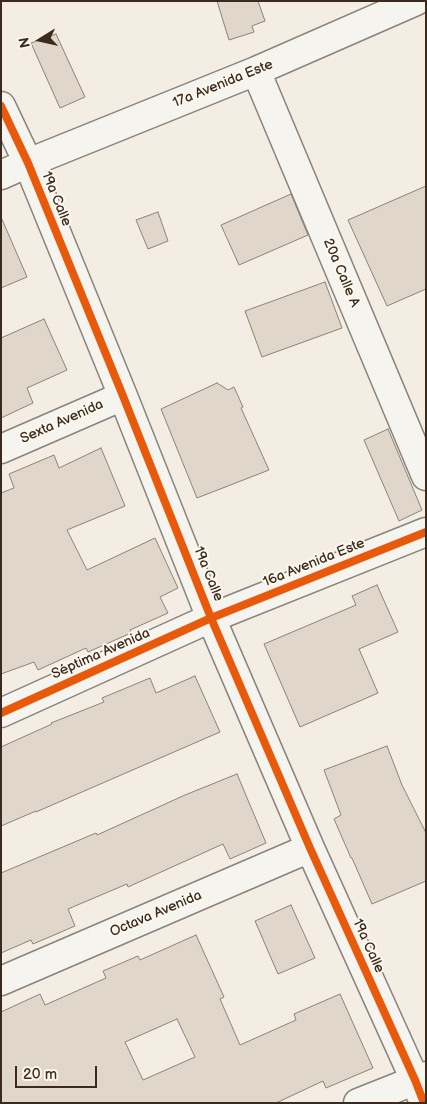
<!DOCTYPE html>
<html>
<head>
<meta charset="utf-8">
<style>
	body { margin:0 }
	#map { position:relative; width:427px; height:1104px; overflow:hidden; background:#f3ede3; font-family:"Balsamiq Sans",sans-serif }
	canvas { display:block }
	.frame { position:absolute; inset:0; border:2px solid #3b2a1e; pointer-events:none }
	.north { position:absolute; left:15px; top:15px; width:50px; height:50px; -webkit-text-stroke:4px #fbf7ec; paint-order:stroke; rotate:260deg; font-size:14px; font-weight:700; line-height:20px; text-align:center; color:#3b2a1e }
	.north::after { content:''; display:block; margin:auto; width:18px; height:22px; background:#3b2a1e; clip-path:polygon(50% 0,100% 100%,50% 72%,0 100%) }
	.scale { position:absolute; left:15px; top:1066px; width:82px; height:22px; box-sizing:border-box; border:2px solid #3b2a1e; border-top:0; padding-left:6px; font-size:15px; line-height:18px; white-space:nowrap; color:#3b2a1e; -webkit-text-stroke:4px #fbf7ec; paint-order:stroke }
</style>
</head>
<body>
<div id="map">
<canvas width="427" height="1104"></canvas>
<div class="frame"></div>
<div class="north">N</div>
<div class="scale">20 m</div>
</div>
<script>
const c = document.querySelector('canvas').getContext('2d');
c.lineJoin = 'round';
function fill(path, color) { c.fillStyle = color; c.fill(path, 'evenodd'); }
const poly = rows => new Path2D(rows.map(r => 'M' + r).join(''));
function trace(path, color, width, dash) { c.strokeStyle = color; c.lineWidth = width; c.lineCap = dash ? 'butt' : 'round'; c.setLineDash(dash || []); c.stroke(path); }
function drawText(font, color, halo, rows, align = 'center') {
  c.font = font + ' "Balsamiq Sans",sans-serif'; c.lineWidth = 4; c.setLineDash([]); c.textBaseline = 'middle'; c.strokeStyle = halo; c.fillStyle = color; for (const [text, x, y, turn = 0] of rows) {
    c.save(); c.translate(x, y); c.rotate((+turn || 0) * Math.PI / 180); c.textAlign = isNaN(turn) ? turn : align; if (halo) c.strokeText(text, 0, 0); c.fillText(text, 0, 0); c.restore();
  }
}
const building = poly([
	[217,1,258,1,265,21,252,26,254,32,229,40,217,1],
	[56,34,85,97,60,108,31,43,56,34],
	[426,186,426,289,387,306,348,220,426,186],
	[291,194,308,235,239,265,221,225,291,194],
	[158,212,168,241,148,249,136,220,158,212],
	[1,217,27,277,1,288,1,217],
	[325,282,342,328,262,357,245,311,325,282],
	[44,319,67,370,27,388,33,403,1,418,1,338,44,319],
	[217,383,228,390,234,387,243,407,241,408,269,470,197,498,161,409,217,383],
	[388,429,422,510,399,521,364,440,388,429],
	[101,448,125,506,67,530,87,570,155,538,178,588,160,597,168,613,130,630,131,633,88,652,86,648,38,670,34,662,1,674,1,493,14,488,9,474,54,455,59,468,101,448],
	[377,585,398,632,359,649,378,693,300,727,264,644,356,605,352,596,377,585],
	[195,676,220,732,36,812,36,811,1,826,1,747,52,724,51,723,104,702,102,698,150,678,156,693,195,676],
	[387,746,402,785,426,833,426,881,372,904,352,858,351,858,334,819,341,815,324,770,387,746],
	[237,774,266,843,230,859,223,844,128,887,127,884,68,909,75,926,33,944,31,940,1,953,1,873,96,833,97,835,185,795,237,774],
	[291,905,315,958,278,974,255,921,291,905],
	[196,935,224,997,220,999,240,1045,296,1020,294,1014,340,994,373,1068,326,1088,323,1081,276,1103,1,1103,1,1012,40,994,45,1005,106,978,103,971,138,956,140,960,196,935],
	[177,1019,195,1057,143,1080,125,1042,177,1019]
]);
fill(building, '#e1d6ca');
trace(building, '#89837c', 1);
const minor = poly([
	[256,71,426,476],
	[1,106,28,163,123,396,211,618,310,848,415,1080,424,1103],
	[1,175,28,163,256,71,416,1],
	[1,449,123,396],
	[1,713,211,618,426,532],
	[1,981,310,848],
	[358,1103,426,1076]
]);
trace(minor, '#89837c', 31);
trace(minor, '#f6f4ef', 28);
trace(poly([
	[1,106,28,163,123,396,211,618,310,848,415,1080,424,1103],
	[1,713,211,618,426,532]
]), '#e8590c', 8);
drawText('14px', '#3b2a1e', '#fbf7ec', [
	["17a Avenida Este",223,84,-22],
	["19a Calle",56,199,68],
	["20a Calle A",341,273,67],
	["Sexta Avenida",62,422,-24],
	["16a Avenida Este",314,563,-22],
	["19a Calle",208,574,68],
	["Séptima Avenida",101,654,-24],
	["Octava Avenida",156,914,-23],
	["19a Calle",368,946,66]
]);
</script>
</body>
</html>
